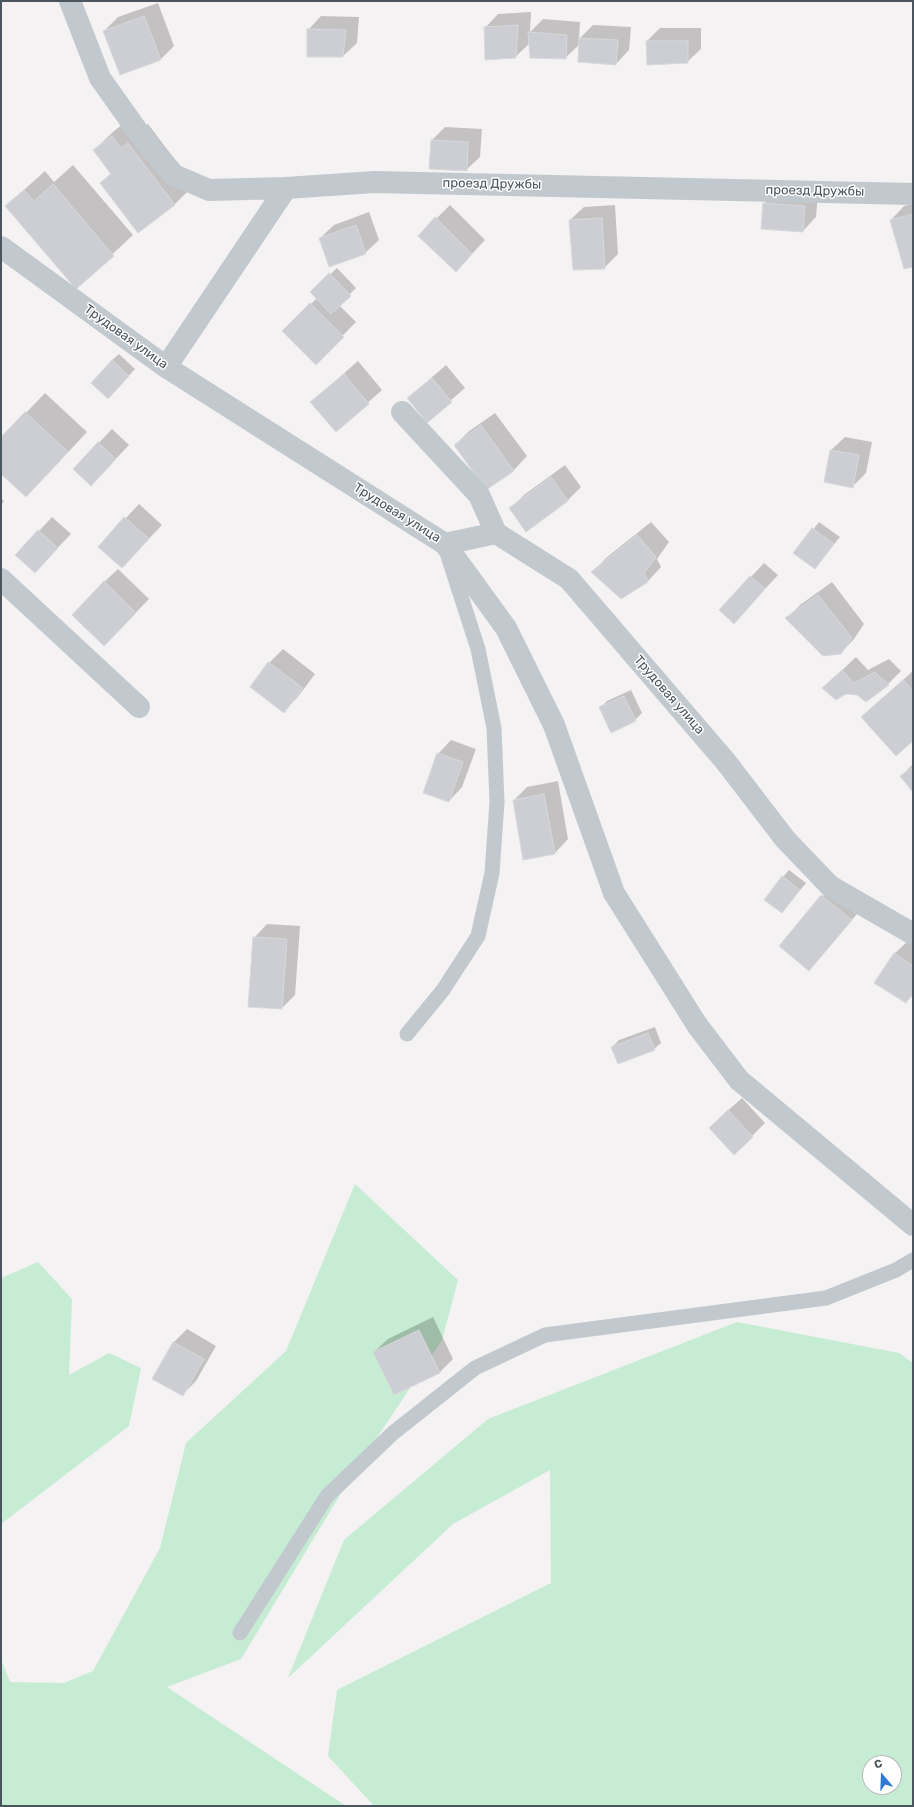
<!DOCTYPE html>
<html>
<head>
<meta charset="utf-8">
<style>
	body { margin:0 }
	#map { position:relative; width:914px; height:1807px; overflow:hidden; background:#f4f2f2; font-family:Rubik,sans-serif }
	canvas { display:block }
	.frame { position:absolute; inset:0; border:2px solid #4b555d; pointer-events:none }
	.north { position:absolute; left:862px; top:1755px; width:40px; height:40px; box-sizing:border-box; background:#fff; border:1px solid #b7bbbe; border-radius:50%; rotate:341deg; font-size:11px; font-weight:700; line-height:16px; text-align:center; color:#4b555d }
	.north::after { content:''; display:block; margin:auto; width:14px; height:18px; background:#2c7ad3; clip-path:polygon(50% 0,100% 100%,50% 72%,0 100%) }
</style>
</head>
<body>
<div id="map">
<canvas width="914" height="1807"></canvas>
<div class="frame"></div>
<div class="north">С</div>
</div>
<script>
const c = document.querySelector('canvas').getContext('2d');
c.lineJoin = 'round';
function fill(path, color) { c.fillStyle = color; c.fill(path, 'evenodd'); }
const poly = rows => new Path2D(rows.map(r => 'M' + r).join(''));
function trace(path, color, width, dash) { c.strokeStyle = color; c.lineWidth = width; c.lineCap = dash ? 'butt' : 'round'; c.setLineDash(dash || []); c.stroke(path); }
function drawText(font, color, halo, rows, align = 'center') {
  c.font = font + ' Rubik,sans-serif'; c.lineWidth = 3; c.setLineDash([]); c.textBaseline = 'middle'; c.strokeStyle = halo; c.fillStyle = color; for (const [text, x, y, turn = 0] of rows) {
    c.save(); c.translate(x, y); c.rotate((+turn || 0) * Math.PI / 180); c.textAlign = isNaN(turn) ? turn : align; if (halo) c.strokeText(text, 0, 0); c.fillText(text, 0, 0); c.restore();
  }
}
fill(poly([
	[355,1184,458,1280,442,1340,352,1475,241,1659,167,1687,346,1806,1,1806,1,1659,10,1682,64,1683,93,1671,160,1548,186,1443,286,1351],
	[38,1262,72,1299,69,1375,109,1353,141,1368,129,1426,1,1524,1,1278],
	[737,1322,899,1353,913,1363,913,1806,374,1806,328,1756,337,1690,551,1583,550,1470,453,1524,288,1678,344,1540,488,1419],
	[870,1763,894,1763,894,1787,870,1787]
]), '#c6ecd3');
fill(poly([
	[158,3,174,46,161,59,104,31,118,17],
	[531,12,530,32,543,19,580,22,579,39,593,25,631,27,629,50,616,64,580,44,565,58,530,43,515,57,485,28,498,14],
	[321,16,359,17,357,43,343,56,308,30],
	[660,28,701,28,701,49,687,62,647,41],
	[132,117,141,129,148,124,194,185,174,205,101,183,111,173,94,150,114,131],
	[445,127,482,129,480,157,466,170,432,140],
	[73,165,133,235,76,288,6,206,45,171,54,182],
	[777,190,818,193,816,217,803,231,764,204],
	[913,204,913,266,891,220,904,206],
	[450,205,485,240,456,271,419,236],
	[615,205,618,254,604,268,570,220,584,207],
	[369,212,379,240,365,253,320,238,334,225],
	[337,268,356,288,339,305,356,322,316,363,284,331,317,298,311,292],
	[119,354,135,369,115,391,112,360],
	[358,361,382,390,336,431,311,402],
	[446,365,465,388,427,421,408,398],
	[45,393,87,432,46,476,1,472,1,439],
	[495,413,527,456,514,470,487,489,455,445,468,432],
	[112,429,129,445,91,485,74,469],
	[845,437,872,442,866,473,853,486,831,450],
	[565,465,581,487,568,500,527,531,511,508,524,495],
	[1,498,4,501,1,505],
	[139,504,162,525,122,567,99,547],
	[52,517,71,534,35,571,17,555],
	[651,522,669,542,657,559,661,567,648,581,621,598,593,572,606,558],
	[819,522,840,537,815,568,795,553],
	[764,563,778,575,734,622,720,610],
	[118,569,149,599,117,632,104,582],
	[832,582,864,624,854,639,841,653,787,618,800,605],
	[283,649,315,674,297,698,284,711,251,687,269,663],
	[856,657,868,670,889,659,901,671,888,684,866,701,837,675],
	[913,671,913,740,862,717,876,704],
	[631,690,642,713,635,720,600,708,607,701],
	[451,740,476,749,462,787,449,801,438,754],
	[913,764,913,790,901,776],
	[558,781,568,839,555,853,514,800,527,787],
	[789,870,806,883,782,912,783,877],
	[835,882,864,906,809,969,780,946],
	[267,924,300,926,295,995,282,1008,254,938],
	[908,941,913,944,913,995,906,1002,894,954],
	[655,1027,661,1043,654,1049,612,1047,619,1040],
	[742,1098,765,1123,752,1136,724,1114],
	[433,1317,453,1359,440,1372,374,1352,388,1339],
	[187,1329,216,1346,196,1381,182,1395,153,1378,174,1342]
]), '#0003');
const building = poly([
	[144,16,161,60,120,75,103,31,144,16],
	[518,25,516,58,485,60,484,27,518,25],
	[307,29,346,30,343,57,307,57,307,29],
	[528,32,567,35,566,59,530,58,528,32],
	[579,38,618,40,616,65,578,62,579,38],
	[646,41,688,41,688,63,647,65,646,41],
	[112,136,121,148,128,143,175,205,138,233,100,183,111,174,93,150,112,136],
	[431,140,468,142,467,171,429,169,431,140],
	[53,184,114,256,76,289,5,206,24,190,34,201,53,184],
	[763,203,805,206,803,232,761,229,763,203],
	[913,214,913,267,904,269,890,220,913,214],
	[435,217,472,254,456,272,418,236,435,217],
	[602,218,605,269,573,270,569,220,602,218],
	[356,225,366,254,329,267,319,238,356,225],
	[329,273,351,296,331,314,310,292,329,273],
	[310,303,344,337,316,365,282,331,310,303],
	[112,360,129,376,108,399,91,383,112,360],
	[344,374,369,404,336,432,310,402,344,374],
	[432,378,452,402,427,423,407,398,432,378],
	[25,412,68,452,26,497,1,474,1,437,25,412],
	[481,425,514,471,486,490,454,445,481,425],
	[98,442,116,459,91,486,73,469,98,442],
	[830,450,859,455,853,488,824,482,830,450],
	[551,477,568,501,526,532,509,508,551,477],
	[124,517,149,539,122,568,98,547,124,517],
	[812,528,834,544,815,569,793,553,812,528],
	[38,530,58,548,35,573,15,555,38,530],
	[637,535,656,557,644,573,648,582,621,599,591,572,637,535],
	[750,576,765,589,734,624,719,610,750,576],
	[104,581,136,613,104,646,72,615,104,581],
	[818,595,852,638,841,654,823,656,785,618,818,595],
	[268,662,303,688,284,713,250,687,268,662],
	[842,670,854,683,875,672,889,685,866,702,857,695,846,694,836,700,822,688,842,670],
	[903,680,913,691,913,741,896,756,861,717,903,680],
	[624,696,636,721,611,733,599,707,624,696],
	[437,753,463,762,449,802,423,793,437,753],
	[913,767,913,791,912,791,900,776,913,767],
	[544,794,555,854,523,860,513,800,544,794],
	[782,876,800,890,782,913,764,900,782,876],
	[821,895,852,920,809,971,779,946,821,895],
	[253,937,287,939,282,1009,248,1007,253,937],
	[894,953,913,966,913,992,906,1003,874,983,894,953],
	[648,1033,655,1050,618,1064,611,1047,648,1033],
	[728,1110,753,1137,734,1155,709,1128,728,1110],
	[419,1330,440,1373,394,1395,373,1352,419,1330],
	[173,1342,204,1359,183,1396,152,1379,173,1342]
]);
fill(building, '#ccced3');
trace(building, '#d6d8dc', 1);
trace(poly([
	[407,1034,443,990,478,936,492,873,497,802,494,728,478,649,448,556],
	[240,1633,327,1496,393,1433,475,1368,545,1335,826,1298,896,1270,913,1260]
]), '#c1c9cf', 15);
trace(poly([
	[70,1,100,78,144,140,174,175,209,190,286,188],
	[1,247,166,367,445,544,496,533,569,579,726,762,785,839,830,886,913,934],
	[166,367,286,188,374,182,913,194],
	[402,412,479,495,496,533],
	[445,544,506,628,554,725,614,893,697,1025,739,1080,913,1225],
	[1,579,139,707]
]), '#c1c9cf', 22);
drawText('13px', '#4b555d', '#fff', [
	["проезд Дружбы",492,184,1],
	["проезд Дружбы",815,191,1],
	["Трудовая улица",126,337,36],
	["Трудовая улица",397,513,32],
	["Трудовая улица",669,695,49]
]);
</script>
</body>
</html>
